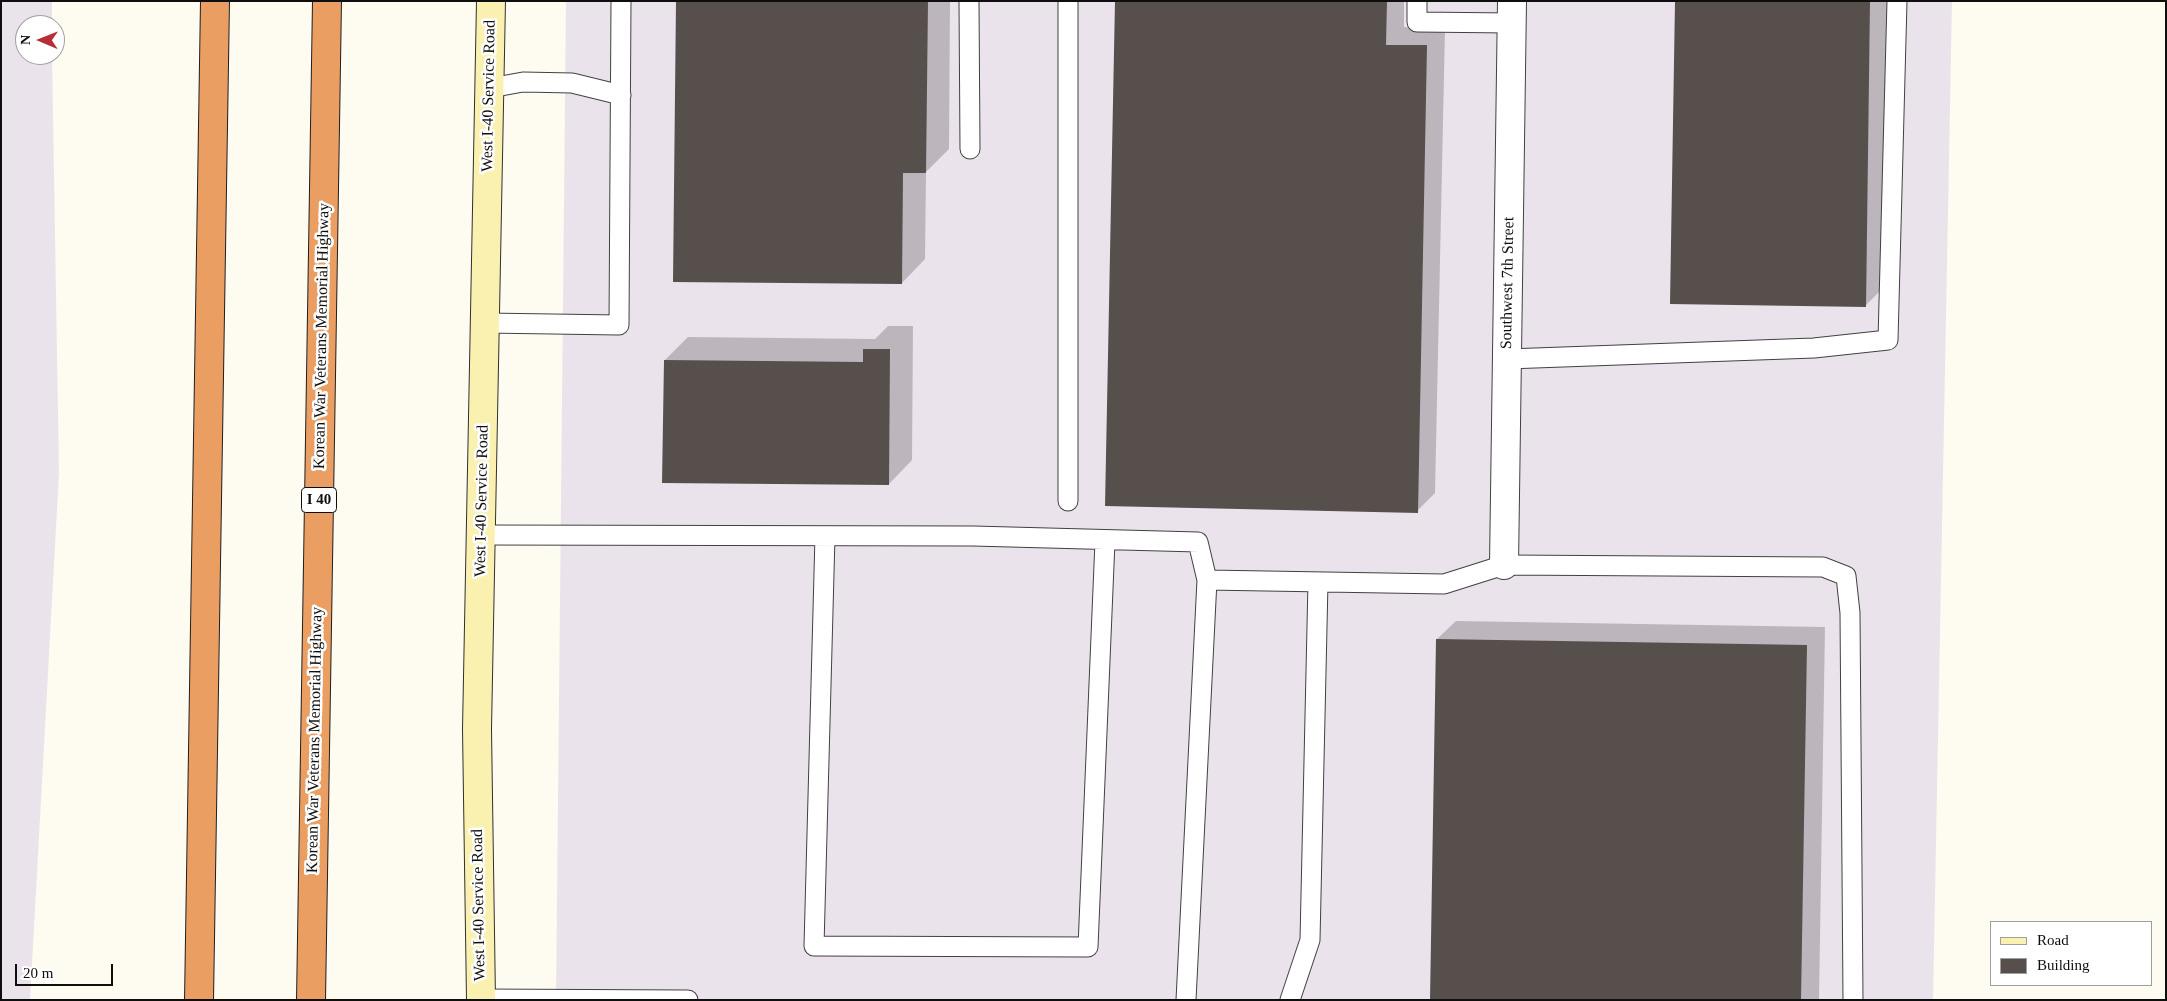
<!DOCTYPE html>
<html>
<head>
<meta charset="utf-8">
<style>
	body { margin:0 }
	#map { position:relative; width:2167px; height:1001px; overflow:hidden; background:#fefbf1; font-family:"Times New Roman",serif }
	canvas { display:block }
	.frame { position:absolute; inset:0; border:2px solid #0e0e0e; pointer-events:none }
	.legend { position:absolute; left:1990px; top:921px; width:162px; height:65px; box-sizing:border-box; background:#fff; border:1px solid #9f9f9f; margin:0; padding:6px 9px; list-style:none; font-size:15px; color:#0e0e0e }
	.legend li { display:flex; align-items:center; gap:10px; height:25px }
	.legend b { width:25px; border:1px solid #9f9f9f }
	.north { position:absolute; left:15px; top:15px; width:50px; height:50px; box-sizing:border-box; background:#fff; border:1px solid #9f9f9f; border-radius:50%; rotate:271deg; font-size:14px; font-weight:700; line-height:20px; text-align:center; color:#0e0e0e }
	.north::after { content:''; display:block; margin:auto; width:18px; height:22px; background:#b62f38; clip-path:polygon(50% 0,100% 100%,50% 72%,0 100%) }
	.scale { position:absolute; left:15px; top:964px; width:98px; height:22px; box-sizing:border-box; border:2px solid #0e0e0e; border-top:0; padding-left:6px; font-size:15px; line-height:18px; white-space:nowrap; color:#0e0e0e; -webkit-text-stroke:4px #fff; paint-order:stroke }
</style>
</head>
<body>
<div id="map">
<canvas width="2167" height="1001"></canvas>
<div class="frame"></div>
<ul class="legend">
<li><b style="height:6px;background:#faf0b0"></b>Road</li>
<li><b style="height:14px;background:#564f4b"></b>Building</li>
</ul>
<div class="north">N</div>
<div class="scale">20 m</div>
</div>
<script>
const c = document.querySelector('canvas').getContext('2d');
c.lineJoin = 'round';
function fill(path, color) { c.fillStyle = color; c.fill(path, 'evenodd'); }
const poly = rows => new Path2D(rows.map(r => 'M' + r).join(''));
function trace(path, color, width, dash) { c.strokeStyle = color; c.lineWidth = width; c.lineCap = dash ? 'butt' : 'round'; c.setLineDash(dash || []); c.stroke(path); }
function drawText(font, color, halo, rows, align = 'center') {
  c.font = font + ' "Times New Roman",serif'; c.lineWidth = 5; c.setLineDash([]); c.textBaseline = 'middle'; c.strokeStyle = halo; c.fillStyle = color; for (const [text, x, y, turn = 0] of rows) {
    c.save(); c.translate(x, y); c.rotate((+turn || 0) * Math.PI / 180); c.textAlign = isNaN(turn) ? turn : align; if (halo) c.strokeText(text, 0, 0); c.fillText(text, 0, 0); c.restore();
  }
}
fill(poly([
	[1,1,52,1,52,25,25,25,25,55,52,55,59,473,30,1000,1,1000],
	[566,1,1952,1,1933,1000,556,1000]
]), '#ebe3ec');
fill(poly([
	[677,1,950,1,949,149,926,172,925,259,902,283],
	[1116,1,1404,1,1404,27,1445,28,1435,493,1417,511],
	[1676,1,1893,1,1888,283,1865,306],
	[888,326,913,326,912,460,889,484,665,360,688,337,875,339],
	[1456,621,1825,627,1819,1000,1431,1000,1437,639]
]), '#0003');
fill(poly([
	[676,1,928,1,926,173,903,173,902,284,673,282],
	[1115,1,1387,1,1386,45,1427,45,1418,513,1105,506],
	[1675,1,1870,1,1866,307,1670,304],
	[863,349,890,349,889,485,662,483,664,360,863,362],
	[1436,639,1807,645,1801,1000,1430,1000]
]), '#564f4b');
const lane = poly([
	[969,1,970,149],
	[1417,1,1417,22,1511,23],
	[490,88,523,82,572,83,621,95],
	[485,323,619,325,621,1],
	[1507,359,1814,348,1888,340,1897,1],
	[1068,501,1068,1],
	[481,535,973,536,1198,542,1207,580,1186,1000],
	[825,536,814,946,1088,947,1105,541],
	[1207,580,1444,584,1504,565,1823,567,1846,576,1850,613,1853,1000],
	[481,999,688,1000],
	[1290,1000,1310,940,1318,582]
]);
const street = poly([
	[1504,565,1512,1]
]);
const secondary = poly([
	[481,1000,477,729,491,1]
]);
const highway = poly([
	[199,1000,215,1],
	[311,1000,327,1]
]);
trace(lane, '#414141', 21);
trace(street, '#414141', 30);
trace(secondary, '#303030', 30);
trace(highway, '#1f1f1f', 30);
trace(lane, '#fff', 19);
trace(street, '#fff', 28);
trace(secondary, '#faf0b0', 28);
trace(highway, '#eb9e62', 28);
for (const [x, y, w] of [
	[319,500,35]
]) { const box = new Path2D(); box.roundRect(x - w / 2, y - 12.5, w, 25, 4); c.fillStyle = '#fff'; c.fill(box); trace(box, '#0e0e0e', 1); }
drawText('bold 15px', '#0e0e0e', null, [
	["I 40",319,500]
]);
drawText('16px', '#0e0e0e', '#fff', [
	["West I-40 Service Road",489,96,-89],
	["Southwest 7th Street",1508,283,-89],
	["Korean War Veterans Memorial Highway",322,336,-89],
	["West I-40 Service Road",482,501,-89],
	["Korean War Veterans Memorial Highway",315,740,-89],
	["West I-40 Service Road",479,905,-91]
]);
</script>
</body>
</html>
